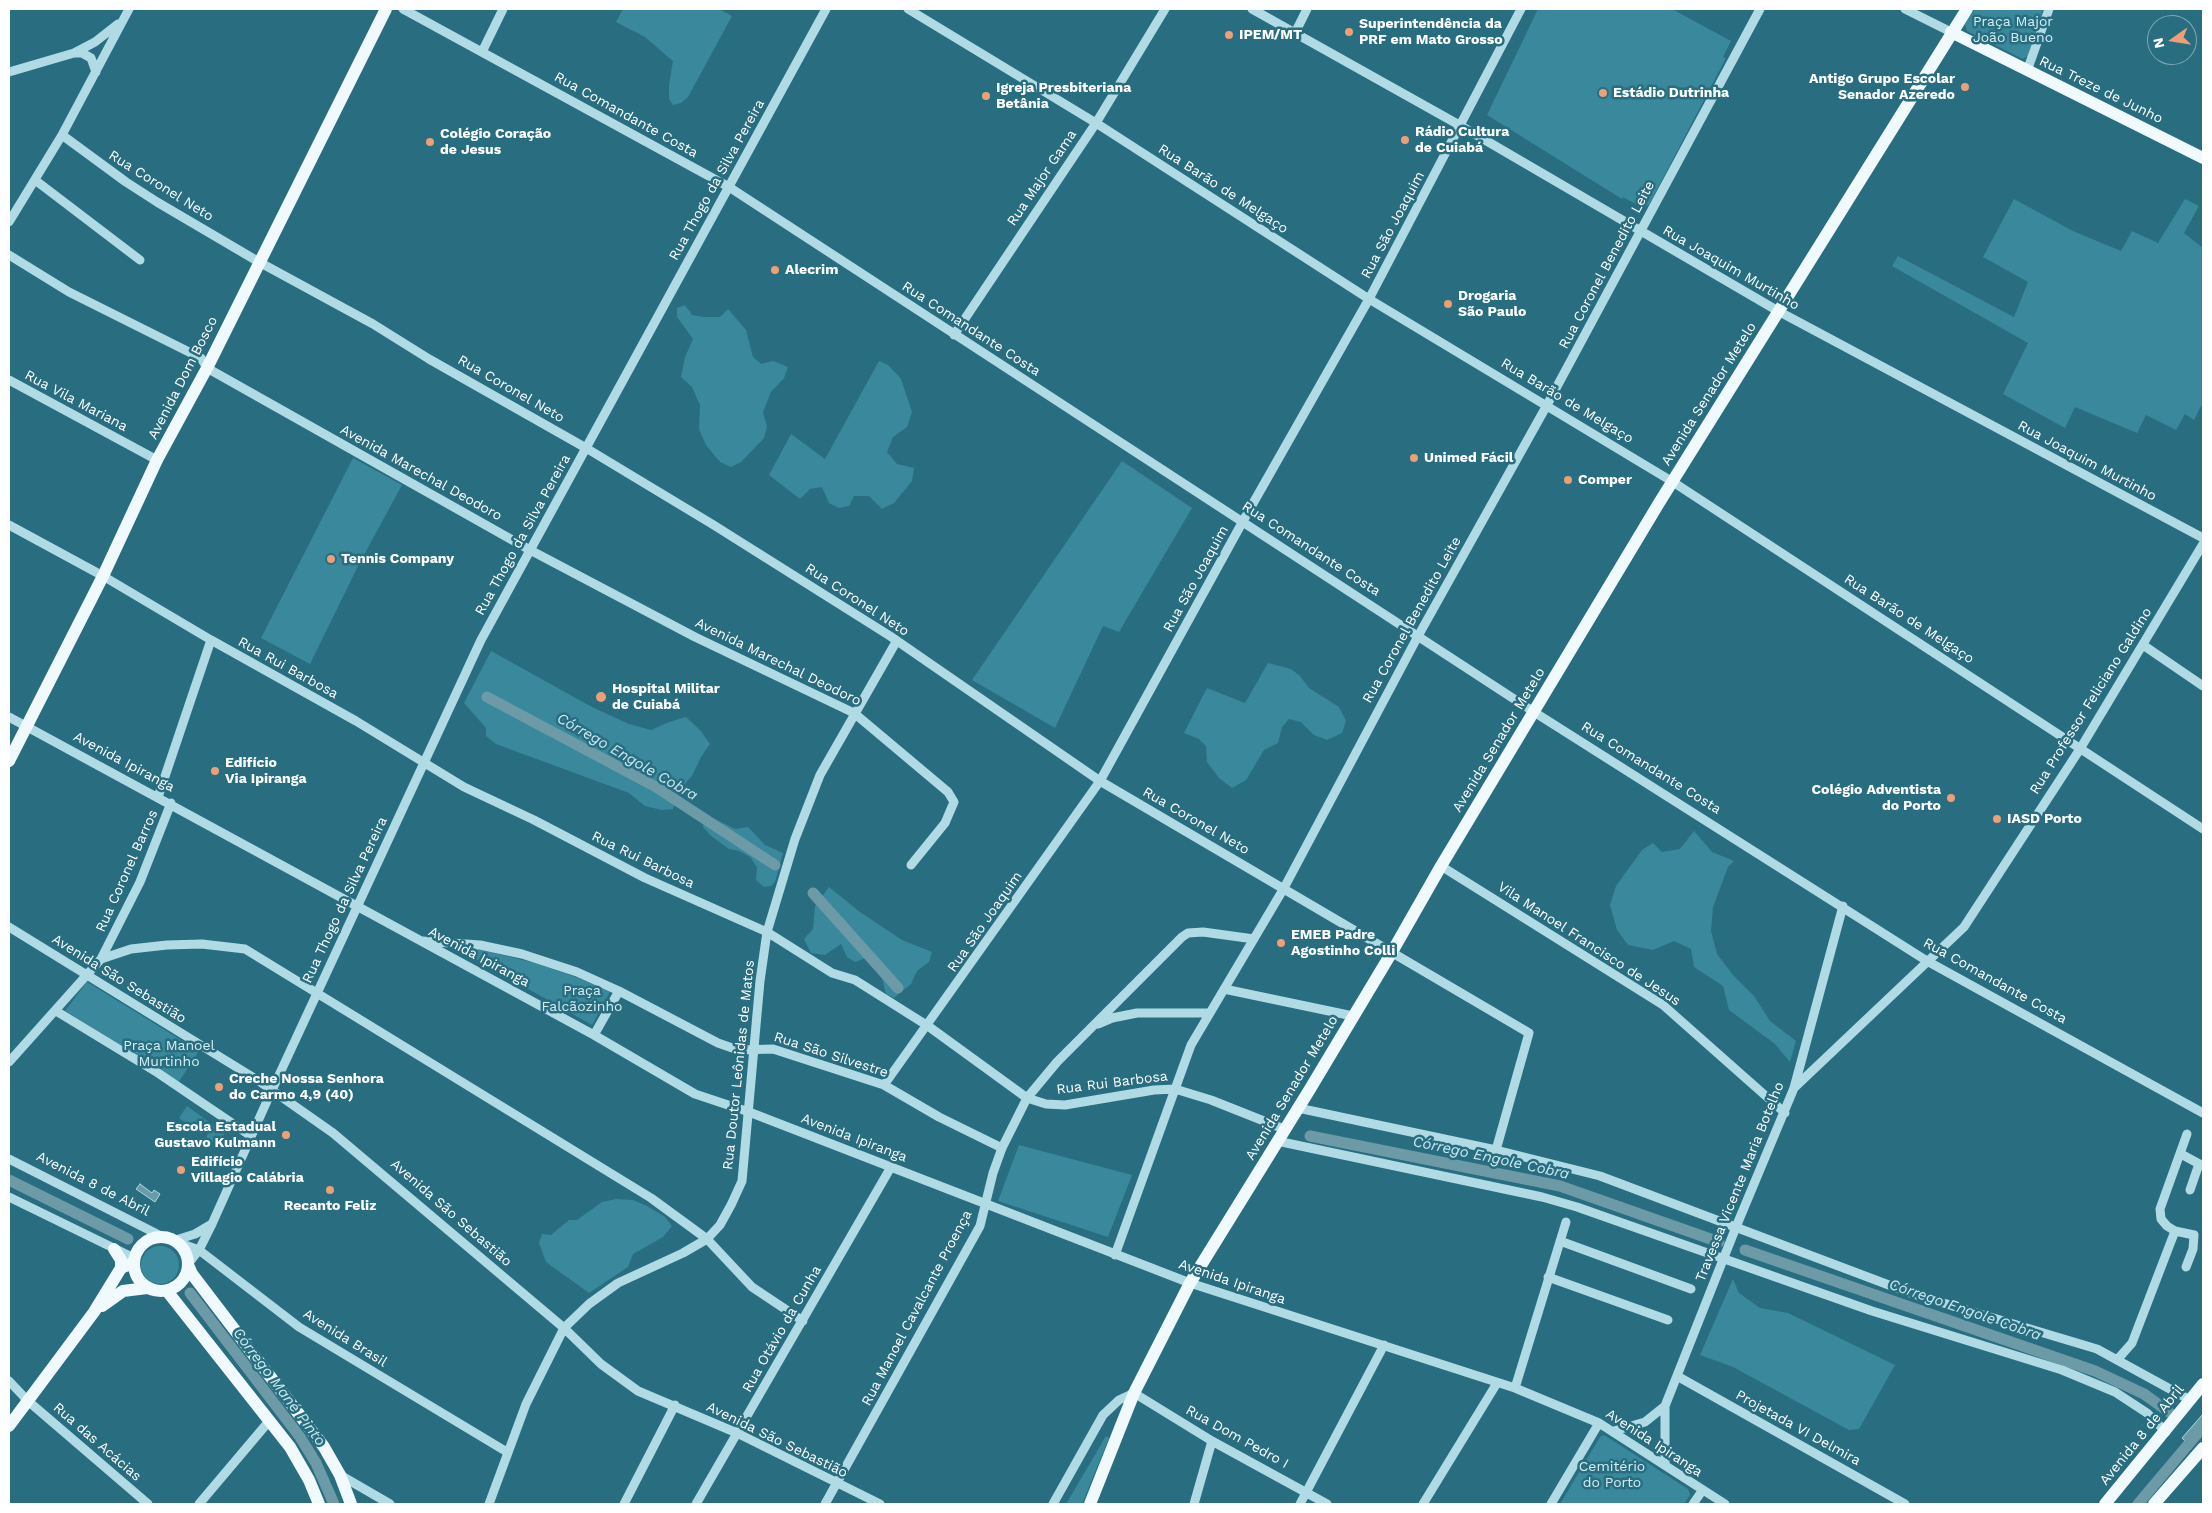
<!DOCTYPE html>
<html>
<head>
<meta charset="utf-8">
<style>
	body { margin:0 }
	#map { position:relative; width:2212px; height:1513px; overflow:hidden; background:#286e80; font-family:"Work Sans",sans-serif }
	canvas { display:block }
	.frame { position:absolute; inset:0; border:10px solid #fff; pointer-events:none }
	.north { position:absolute; left:2147px; top:15px; width:50px; height:50px; box-sizing:border-box; background:#286e80; border:1px solid #7ea8b3; border-radius:50%; rotate:257deg; font-size:14px; font-weight:700; line-height:20px; text-align:center; color:#fff }
	.north::after { content:''; display:block; margin:auto; width:18px; height:22px; background:#eda076; clip-path:polygon(50% 0,100% 100%,50% 72%,0 100%) }
</style>
</head>
<body>
<div id="map">
<canvas width="2212" height="1513"></canvas>
<div class="frame"></div>
<div class="north">N</div>
</div>
<script>
const c = document.querySelector('canvas').getContext('2d');
c.lineJoin = 'round';
function fill(path, color) { c.fillStyle = color; c.fill(path, 'evenodd'); }
const poly = rows => new Path2D(rows.map(r => 'M' + r).join(''));
function trace(path, color, width, dash) { c.strokeStyle = color; c.lineWidth = width; c.lineCap = dash ? 'butt' : 'round'; c.setLineDash(dash || []); c.stroke(path); }
function drawText(font, color, halo, rows, align = 'center') {
  c.font = font + ' "Work Sans",sans-serif'; c.lineWidth = 5; c.setLineDash([]); c.textBaseline = 'middle'; c.strokeStyle = halo; c.fillStyle = color; for (const [text, x, y, turn = 0] of rows) {
    c.save(); c.translate(x, y); c.rotate((+turn || 0) * Math.PI / 180); c.textAlign = isNaN(turn) ? turn : align; if (halo) c.strokeText(text, 0, 0); c.fillText(text, 0, 0); c.restore();
  }
}
fill(poly([
	[623,9,719,9,732,16,688,97,681,103,673,105,669,99,669,85,673,61,645,37,616,22],
	[1538,9,1672,9,1731,41,1723,57,1726,58,1649,205,1641,207,1623,197,1622,199,1487,115],
	[1975,9,2043,9,2028,56,2023,59,1967,31,1965,24],
	[2014,199,2073,231,2121,251,2132,231,2158,243,2185,199,2199,206,2184,233,2203,248,2203,407,2201,406,2194,420,2185,414,2176,430,2146,415,2137,433,2075,407,2065,428,2003,394,2028,343,1892,266,1898,256,2014,317,2028,282,1983,257],
	[685,305,692,315,703,317,720,317,728,309,746,330,753,357,761,364,773,361,788,367,784,378,771,392,763,412,767,427,764,438,741,462,731,467,720,462,706,445,699,429,700,405,692,387,681,377,685,357,693,339,677,317,677,308],
	[879,361,888,365,901,379,912,412,907,427,893,437,887,452,897,464,914,468,912,481,894,503,882,509,869,496,854,496,849,506,839,508,829,503,822,487,810,489,800,499,769,475,791,434,825,459],
	[353,458,402,485,359,564,310,664,261,638],
	[1122,461,1192,508,1119,632,1103,626,1055,728,972,680],
	[491,651,592,707,629,724,651,730,669,722,686,717,701,731,710,744,701,757,692,776,678,791,673,809,662,810,645,806,629,793,496,744,486,736,486,728,464,703],
	[1268,663,1291,669,1300,676,1309,688,1339,707,1346,721,1342,733,1327,740,1314,735,1301,722,1289,719,1282,727,1278,743,1264,750,1246,780,1232,788,1219,778,1207,762,1206,746,1199,739,1184,733,1207,688,1245,703],
	[707,815,735,829,748,827,765,845,783,853,775,882,771,886,764,887,756,880,757,867,750,857,739,851,729,849,711,836,703,827],
	[1694,831,1712,852,1734,861,1728,867,1713,907,1711,931,1717,954,1733,975,1754,996,1770,1021,1796,1041,1790,1062,1775,1044,1729,1010,1723,986,1694,967,1691,949,1674,941,1653,950,1628,945,1617,930,1610,905,1616,886,1642,850,1653,843,1662,852,1680,849],
	[829,887,860,912,902,940,932,952,929,962,917,971,911,984,894,998,886,994,881,974,866,958,855,962,847,957,841,944,825,955,811,953,804,939,813,929,815,906],
	[454,947,474,948,535,963,579,978,610,992,592,1025],
	[87,982,199,1051,178,1083,65,1011],
	[187,1106,209,1122,201,1134,179,1118],
	[214,1125,225,1133,217,1145,206,1137],
	[1019,1145,1132,1175,1108,1237,998,1201],
	[616,1199,633,1200,647,1206,665,1217,672,1226,663,1237,633,1254,628,1267,589,1293,546,1262,539,1243,542,1234,551,1235,569,1220,577,1220,602,1202],
	'141 1265a19 19 0 1 1 38 0a19 19 0 1 1-38 0Z',
	[1733,1279,1739,1293,1760,1308,1788,1313,1895,1365,1859,1429,1849,1430,1733,1367,1700,1355],
	[1604,1435,1688,1489,1690,1495,1684,1504,1560,1504,1600,1437],
	[1106,1436,1109,1438,1082,1504,1066,1504]
]), '#39889b');
const water = poly([
	[140,1184,152,1193,154,1190,160,1194,155,1202,136,1189,140,1184],
	[2203,1414,2203,1434,2191,1447,2182,1438,2203,1414]
]);
fill(water, '#6c9ba7');
trace(water, '#a4dae6', 1);
trace(poly([
	[487,697,656,787,775,865],
	[813,893,898,988],
	[1310,1136,1560,1186,1719,1242],
	[9,1180,128,1239],
	[1745,1250,2095,1371,2144,1394,2169,1412],
	[190,1293,300,1437,316,1463,334,1504],
	[2138,1504,2203,1427]
]), '#6c9ba7', 11);
trace(poly([
	[403,9,729,187,1534,712,1927,961,2203,1113],
	[908,9,1096,123,1369,299,1673,482,2203,829],
	[1252,9,1461,126,1778,311,2203,538],
	[1905,9,1951,32],
	[1295,33,1307,9],
	[482,52,503,9],
	[74,53,82,53,91,58,96,72],
	[2027,71,2049,9],
	[9,72,74,53,95,42,118,24],
	[62,135,126,182,157,202,259,262,373,324,429,359,586,448,712,524,890,636,1100,781,1529,1033,1496,1150],
	[35,180,140,260],
	[9,222,62,135,129,9],
	[9,255,69,292,201,358,207,368,530,550,695,637,854,713,948,792,954,802,945,823,911,865],
	[954,335,1096,123,1165,9],
	[9,380,157,460],
	[9,525,103,576,211,640,356,721,464,787,534,820,645,878,767,932,832,973,855,980,928,1026,1027,1098,1046,1104,1065,1105,1154,1090,1175,1089,1211,1100,1284,1129],
	[2143,645,2203,686],
	[9,717,594,1035,695,1094,749,1112,1190,1283,1515,1388,1599,1423,1725,1504],
	[158,797,211,640],
	[1441,866,1663,1005,1785,1113],
	[9,927,259,1081,333,1133,564,1328,601,1364,638,1391,737,1433,880,1504],
	[422,941,480,945,522,954,577,972,619,991,718,1043,738,1050,773,1049,884,1085,939,1117,1002,1148],
	[101,959,131,949,167,945,202,944,245,949,651,1198,707,1239,752,1287,803,1321],
	[1224,989,1353,1016],
	[56,1011,158,1073,251,1136],
	[1098,1024,1112,1018,1137,1013,1208,1013],
	[594,1035,619,991],
	[9,1062,101,959,140,882,171,803],
	[884,1085,1100,781,1243,521,1369,299,1521,9],
	[1794,1088,1964,927,2080,749,2203,544],
	[1298,1108,1496,1150,1600,1176,1910,1293,2097,1349,2190,1400],
	[1277,1141,1542,1197,1577,1207,1872,1311,2062,1370,2115,1392,2147,1413,2166,1432],
	[2181,1154,2203,1166],
	[9,1159,163,1237],
	[2190,1190,2199,1164],
	[9,1197,134,1258],
	[176,1240,195,1234,212,1224],
	[174,1241,199,1250,299,1327,507,1452],
	[1560,1241,1691,1289],
	[1115,1255,1191,1045,1284,888,1417,638,1547,405,1760,9],
	[188,1264,199,1250,212,1224,267,1101,481,640,826,9],
	[2186,1267,2193,1249,2194,1235,2175,1231,2167,1226,2161,1219,2160,1209,2187,1134],
	[1548,1277,1668,1320],
	[2117,1360,2132,1343,2175,1231],
	[1677,1376,1905,1504],
	[9,1381,28,1401,148,1504],
	[1515,1388,1566,1222],
	[1614,1431,1645,1422,1665,1406],
	[1665,1464,1665,1406,1736,1227,1794,1088,1843,906],
	[340,1475,390,1504],
	[199,1504,270,1420],
	[489,1504,526,1404,564,1328,589,1304,618,1283,683,1253,707,1239,720,1225,731,1205,742,1181,760,981,767,932,795,839,820,775,896,642],
	[624,1504,675,1405],
	[696,1504,891,1167],
	[825,1504,980,1226,993,1173,1002,1148,1027,1098,1057,1062,1182,937,1188,933,1203,932,1254,939],
	[1053,1504,1103,1415,1119,1400,1134,1393,1212,1441,1327,1504],
	[1194,1504,1212,1441],
	[1300,1504,1384,1345],
	[1423,1504,1497,1383],
	[1551,1504,1599,1423],
	[1693,1504,1702,1491]
]), '#b0dbe5', 9);
trace(poly([
	[1951,32,2203,158],
	[9,761,103,576,157,460,207,368,386,9],
	'134 1264a27 27 0 1 1 54 0a27 27 0 1 1-54 0Z',
	[114,1249,121,1260,121,1268],
	[188,1265,192,1274,324,1447,340,1475,351,1504],
	[167,1291,290,1447,309,1480,319,1504],
	[102,1306,123,1291,147,1288],
	[9,1426,94,1312,121,1268,133,1263],
	[1090,1504,1134,1393,1190,1283,1310,1089,1392,952,1441,866,1659,503,1967,9],
	[2105,1504,2203,1384],
	[2154,1504,2203,1448]
]), '#f0fafd', 12);
for (const [x, y, r, color] of [
	[1349,32,5,"#eda076"],
	[1229,35,5,"#eda076"],
	[1965,87,5,"#eda076"],
	[1603,93,5,"#eda076"],
	[986,96,5,"#eda076"],
	[1405,140,5,"#eda076"],
	[430,142,5,"#eda076"],
	[775,270,5,"#eda076"],
	[1448,304,5,"#eda076"],
	[1414,458,5,"#eda076"],
	[1568,480,5,"#eda076"],
	[331,559,5,"#eda076"],
	[601,697,6,"#eda076"],
	[215,771,5,"#eda076"],
	[1951,798,5,"#eda076"],
	[1997,819,5,"#eda076"],
	[1281,943,5,"#eda076"],
	[219,1087,5,"#eda076"],
	[286,1135,5,"#eda076"],
	[181,1170,5,"#eda076"],
	[330,1190,5,"#eda076"]
]) { const dot = new Path2D(); dot.arc(x, y, r, 0, 2 * Math.PI); c.fillStyle = color; c.fill(dot); trace(dot, '#286e80', 2); }
drawText('14px', '#d3eef5', '#286e80', [
	["Praça Major",2013,22],
	["João Bueno",2013,38],
	["Praça",582,991],
	["Falcãozinho",582,1007],
	["Praça Manoel",169,1046],
	["Murtinho",169,1062],
	["Cemitério",1612,1467],
	["do Porto",1612,1483]
]);
drawText('bold 14px', '#fff', '#286e80', [
	["Superintendência da",1359,24],
	["PRF em Mato Grosso",1359,40],
	["IPEM/MT",1239,35],
	["Antigo Grupo Escolar",1955,79,"right"],
	["Senador Azeredo",1955,95,"right"],
	["Igreja Presbiteriana",996,88],
	["Betânia",996,104],
	["Estádio Dutrinha",1613,93],
	["Rádio Cultura",1415,132],
	["de Cuiabá",1415,148],
	["Colégio Coração",440,134],
	["de Jesus",440,150],
	["Alecrim",785,270],
	["Drogaria",1458,296],
	["São Paulo",1458,312],
	["Unimed Fácil",1424,458],
	["Comper",1578,480],
	["Tennis Company",341,559],
	["Hospital Militar",612,689],
	["de Cuiabá",612,705],
	["Edifício",225,763],
	["Via Ipiranga",225,779],
	["Colégio Adventista",1941,790,"right"],
	["do Porto",1941,806,"right"],
	["IASD Porto",2007,819],
	["EMEB Padre",1291,935],
	["Agostinho Colli",1291,951],
	["Creche Nossa Senhora",229,1079],
	["do Carmo 4,9 (40)",229,1095],
	["Escola Estadual",276,1127,"right"],
	["Gustavo Kulmann",276,1143,"right"],
	["Edifício",191,1162],
	["Villagio Calábria",191,1178],
	["Recanto Feliz",330,1206,"center"]
], 'left');
drawText('14px', '#fff', '#286e80', [
	["Rua Treze de Junho",2101,90,26],
	["Rua Comandante Costa",626,115,29],
	["Rua Major Gama",1042,178,-56],
	["Rua Thogo da Silva Pereira",717,180,-61],
	["Rua Coronel Neto",161,186,32],
	["Rua Barão de Melgaço",1223,189,33],
	["Rua São Joaquim",1393,225,-62],
	["Rua Coronel Benedito Leite",1607,265,-62],
	["Rua Joaquim Murtinho",1731,268,30],
	["Rua Comandante Costa",971,329,33],
	["Avenida Dom Bosco",183,378,-63],
	["Rua Coronel Neto",511,389,30],
	["Avenida Senador Metelo",1709,394,-58],
	["Rua Vila Mariana",76,401,28],
	["Rua Barão de Melgaço",1567,401,31],
	["Rua Joaquim Murtinho",2087,461,28],
	["Avenida Marechal Deodoro",421,473,29],
	["Rua Thogo da Silva Pereira",523,535,-61],
	["Rua Comandante Costa",1311,549,33],
	["Rua São Joaquim",1196,579,-61],
	["Rua Coronel Neto",857,600,33],
	["Rua Barão de Melgaço",1909,619,33],
	["Rua Coronel Benedito Leite",1412,620,-61],
	["Avenida Marechal Deodoro",778,662,26],
	["Rua Rui Barbosa",288,668,29],
	["Rua Professor Feliciano Galdino",2091,701,-58],
	["Avenida Senador Metelo",1499,740,-59],
	["Avenida Ipiranga",124,762,28],
	["Rua Comandante Costa",1651,768,32],
	["Rua Coronel Neto",1196,821,30],
	["Rua Rui Barbosa",643,860,26],
	["Rua Coronel Barros",127,871,-66],
	["Rua Thogo da Silva Pereira",345,900,-65],
	["Rua São Joaquim",985,922,-55],
	["Vila Manoel Francisco de Jesus",1589,944,33],
	["Avenida Ipiranga",479,957,28],
	["Avenida São Sebastião",119,979,32],
	["Rua Comandante Costa",1995,981,29],
	["Rua São Silvestre",831,1055,18],
	["Rua Doutor Leônidas de Matos",739,1065,-84],
	["Rua Rui Barbosa",1112,1083,-7],
	["Avenida Senador Metelo",1292,1088,-59],
	["Avenida Ipiranga",854,1138,21],
	["Travessa Vicente Maria Botelho",1740,1182,-68],
	["Avenida 8 de Abril",93,1184,27],
	["Avenida São Sebastião",451,1213,41],
	["Avenida Ipiranga",1232,1282,19],
	["Rua Manoel Cavalcante Proença",917,1308,-62],
	["Rua Otávio da Cunha",782,1329,-60],
	["Avenida Brasil",345,1338,32],
	["Projetada VI Delmira",1798,1428,29],
	["Avenida 8 de Abril",2142,1435,-51],
	["Rua Dom Pedro I",1237,1437,29],
	["Avenida São Sebastião",777,1440,26],
	["Rua das Acácias",97,1442,41],
	["Avenida Ipiranga",1654,1443,33]
]);
drawText('italic 15px', '#c9e9f1', '#286e80', [
	["Córrego Engole Cobra",627,757,30],
	["Córrego Engole Cobra",1491,1158,12],
	["Córrego Engole Cobra",1965,1310,19],
	["Córrego Mané Pinto",279,1387,53]
]);
</script>
</body>
</html>
